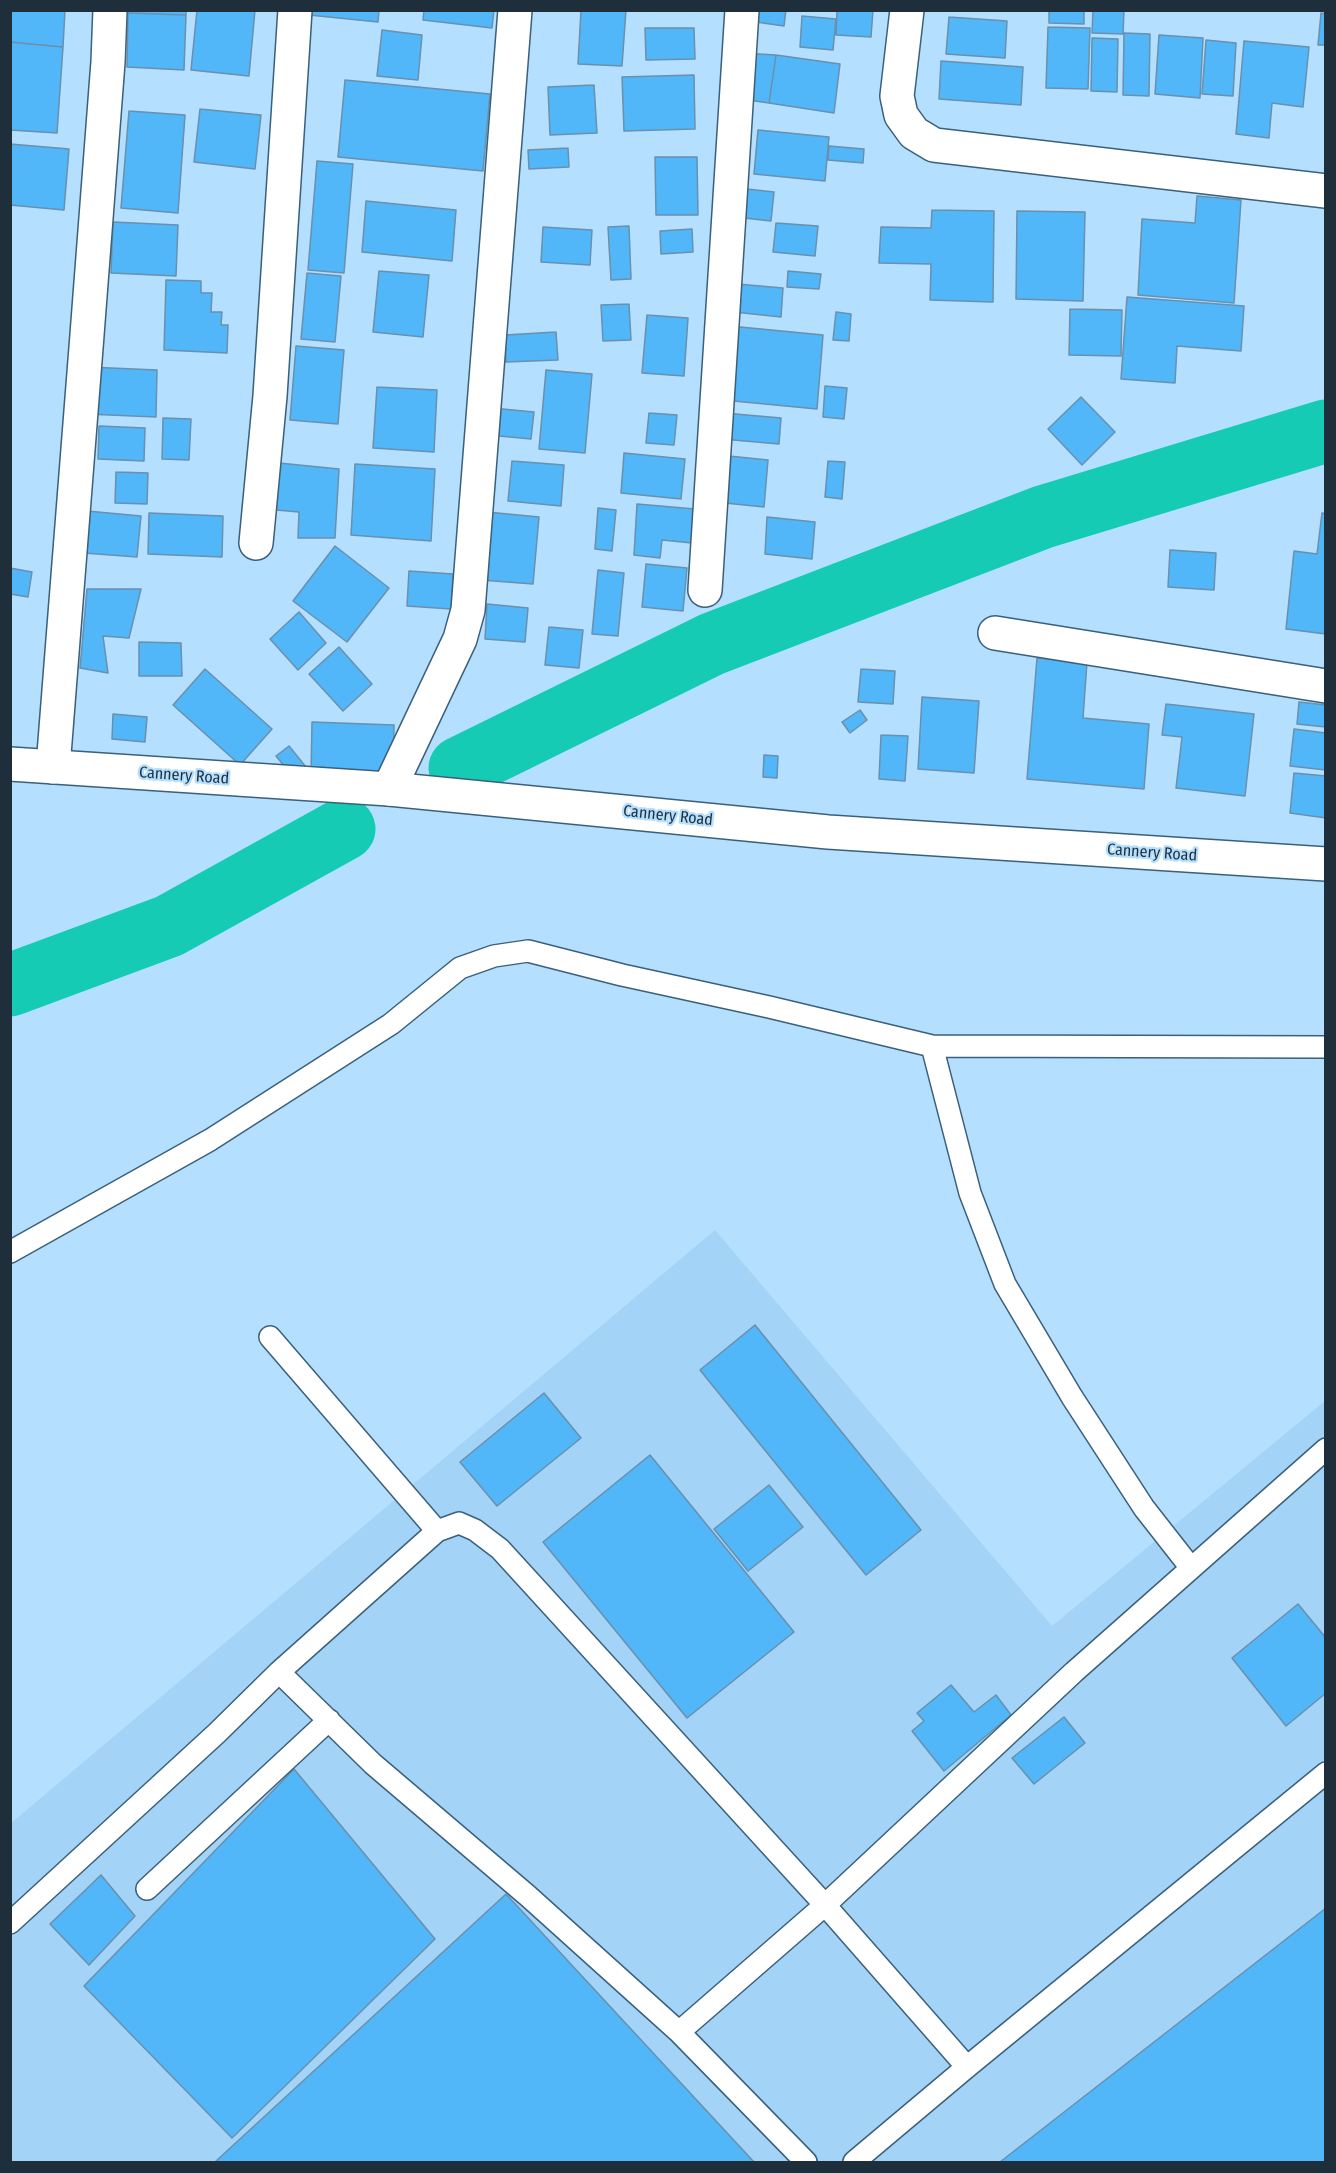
<!DOCTYPE html>
<html>
<head>
<meta charset="utf-8">
<style>
	body { margin:0 }
	#map { position:relative; width:1336px; height:2173px; overflow:hidden; background:#b5dfff; font-family:"Fira Sans Condensed",sans-serif }
	canvas { display:block }
	.frame { position:absolute; inset:0; border:12px solid #1e2f3b; pointer-events:none }
</style>
</head>
<body>
<div id="map">
<canvas width="1336" height="2173"></canvas>
<div class="frame"></div>
</div>
<script>
const c = document.querySelector('canvas').getContext('2d');
c.lineJoin = 'round';
function fill(path, color) { c.fillStyle = color; c.fill(path, 'evenodd'); }
const poly = rows => new Path2D(rows.map(r => 'M' + r).join(''));
function trace(path, color, width, dash) { c.strokeStyle = color; c.lineWidth = width; c.lineCap = dash ? 'butt' : 'round'; c.setLineDash(dash || []); c.stroke(path); }
function drawText(font, color, halo, rows, align = 'center') {
  c.font = font + ' "Fira Sans Condensed",sans-serif'; c.lineWidth = 4.5; c.setLineDash([]); c.textBaseline = 'middle'; c.strokeStyle = halo; c.fillStyle = color; for (const [text, x, y, turn = 0] of rows) {
    c.save(); c.translate(x, y); c.rotate((+turn || 0) * Math.PI / 180); c.textAlign = isNaN(turn) ? turn : align; if (halo) c.strokeText(text, 0, 0); c.fillText(text, 0, 0); c.restore();
  }
}
fill(poly([
	[715,1230,1052,1626,1325,1401,1325,2162,11,2162,10,1824]
]), '#a3d3f6');
trace(poly([
	[460,768,712,644,1043,517,1326,431],
	[10,985,169,926,344,829]
]), '#15cbb4', 63);
const building = poly([
	[10,10,65,10,63,47,10,42,10,10],
	[128,10,186,10,186,15,128,13,128,10],
	[197,10,255,10,249,76,191,70,197,10],
	[310,10,379,10,378,22,309,15,310,10],
	[424,10,494,10,492,28,423,20,424,10],
	[581,10,626,10,622,66,578,64,581,10],
	[751,10,786,10,784,26,749,21,751,10],
	[837,10,873,10,871,37,836,35,837,10],
	[1049,10,1084,10,1084,24,1049,23,1049,10],
	[1093,10,1124,10,1123,34,1092,33,1093,10],
	[128,13,186,15,184,70,127,67,128,13],
	[1321,13,1326,14,1326,45,1318,45,1321,13],
	[802,16,836,19,833,50,800,47,802,16],
	[949,17,1007,21,1005,58,946,54,949,17],
	[1048,27,1090,28,1088,89,1046,88,1048,27],
	[645,28,694,28,695,59,646,60,645,28],
	[382,30,422,35,418,80,377,76,382,30],
	[1124,33,1150,34,1149,96,1123,95,1124,33],
	[1159,35,1203,38,1200,98,1155,94,1159,35],
	[1092,38,1118,39,1117,92,1091,91,1092,38],
	[1206,40,1236,43,1233,96,1202,94,1206,40],
	[1244,41,1309,47,1303,107,1272,103,1269,138,1236,134,1244,41],
	[10,42,63,47,57,133,10,130,10,42],
	[743,53,776,55,769,103,741,99,743,53],
	[776,55,840,64,834,113,769,103,776,55],
	[941,61,1023,67,1021,105,939,99,941,61],
	[694,75,695,129,624,131,622,77,694,75],
	[345,80,490,94,483,171,338,157,345,80],
	[594,85,597,133,550,135,548,87,594,85],
	[200,109,261,115,255,169,194,162,200,109],
	[129,111,185,115,178,213,121,208,129,111],
	[758,130,829,137,825,181,754,174,758,130],
	[10,144,69,149,64,210,10,205,10,144],
	[829,146,864,149,863,163,828,160,829,146],
	[568,148,569,167,529,169,528,150,568,148],
	[655,157,697,157,698,215,656,215,655,157],
	[317,161,353,164,344,273,308,270,317,161],
	[747,189,774,192,771,221,744,218,747,189],
	[1197,196,1241,200,1234,303,1138,295,1142,219,1195,223,1197,196],
	[366,201,456,210,452,261,362,252,366,201],
	[932,210,994,211,993,302,930,300,931,264,879,263,881,227,931,228,932,210],
	[1017,211,1085,212,1083,301,1016,299,1017,211],
	[113,222,178,225,176,276,111,273,113,222],
	[776,223,818,226,815,256,773,252,776,223],
	[629,226,631,279,611,280,608,227,629,226],
	[543,227,592,230,590,265,541,262,543,227],
	[692,229,693,252,661,254,660,231,692,229],
	[379,271,429,275,423,337,373,332,379,271],
	[788,271,821,274,819,289,787,287,788,271],
	[307,273,341,276,335,342,301,339,307,273],
	[166,280,201,281,201,293,212,293,211,312,222,312,221,325,228,325,227,353,164,350,166,280],
	[737,284,783,288,781,317,734,312,737,284],
	[1127,297,1244,306,1241,351,1177,346,1175,383,1121,379,1127,297],
	[629,304,631,340,603,341,601,305,629,304],
	[1070,309,1122,310,1121,356,1069,355,1070,309],
	[836,312,851,314,849,341,833,340,836,312],
	[647,315,688,318,684,376,642,373,647,315],
	[730,326,823,335,817,409,723,400,730,326],
	[556,332,558,360,506,362,505,335,556,332],
	[296,346,344,350,338,424,290,420,296,346],
	[88,367,157,370,156,417,86,414,88,367],
	[546,370,592,374,585,453,539,449,546,370],
	[825,386,847,388,844,419,823,417,825,386],
	[377,387,437,390,434,452,373,448,377,387],
	[1081,397,1115,432,1082,465,1048,429,1081,397],
	[492,408,534,412,531,439,489,435,492,408],
	[649,413,677,415,674,445,646,443,649,413],
	[724,413,781,418,779,444,722,439,724,413],
	[163,418,191,419,189,460,162,459,163,418],
	[99,426,145,428,144,461,98,459,99,426],
	[624,453,685,459,681,499,621,493,624,453],
	[719,455,768,460,764,507,715,502,719,455],
	[512,461,564,465,561,506,508,501,512,461],
	[828,461,845,462,842,499,825,497,828,461],
	[269,462,339,469,335,538,298,538,299,512,265,509,269,462],
	[355,464,435,469,431,541,351,535,355,464],
	[116,472,148,473,147,504,115,503,116,472],
	[637,504,695,509,692,543,662,540,660,558,634,555,637,504],
	[598,508,616,510,612,551,595,549,598,508],
	[87,511,141,516,137,557,84,553,87,511],
	[487,512,539,517,533,584,481,580,487,512],
	[149,513,223,516,222,557,148,554,149,513],
	[1322,513,1326,514,1326,634,1286,629,1294,551,1317,554,1322,513],
	[767,517,815,522,812,559,765,554,767,517],
	[335,546,389,588,347,642,293,601,335,546],
	[1170,550,1216,553,1214,590,1168,587,1170,550],
	[646,564,687,568,683,611,642,607,646,564],
	[10,568,32,572,28,597,10,594,10,568],
	[598,570,624,573,618,636,592,634,598,570],
	[409,571,453,574,451,609,407,606,409,571],
	[87,589,141,589,129,638,103,636,108,673,80,668,87,589],
	[487,604,528,608,525,642,485,639,487,604],
	[299,612,326,643,298,670,270,639,299,612],
	[549,627,583,630,579,668,545,665,549,627],
	[139,642,181,643,182,676,139,676,139,642],
	[339,647,372,684,343,711,309,674,339,647],
	[1037,658,1087,662,1083,718,1149,724,1144,789,1027,779,1037,658],
	[205,669,272,729,240,765,173,705,205,669],
	[861,669,895,671,893,704,858,702,861,669],
	[922,697,979,701,974,773,918,769,922,697],
	[1299,702,1326,705,1326,727,1297,724,1299,702],
	[1166,704,1254,714,1245,796,1176,788,1182,737,1162,735,1166,704],
	[860,710,867,720,850,733,842,722,860,710],
	[113,714,147,717,145,742,112,739,113,714],
	[312,722,394,725,393,777,311,774,312,722],
	[1294,729,1326,733,1326,770,1290,766,1294,729],
	[881,735,908,736,905,781,879,779,881,735],
	[289,746,306,767,293,777,276,756,289,746],
	[764,755,778,756,777,778,763,777,764,755],
	[1294,773,1326,776,1326,818,1290,813,1294,773],
	[755,1325,921,1530,866,1575,700,1370,755,1325],
	[544,1393,581,1438,497,1506,460,1462,544,1393],
	[650,1455,794,1632,687,1718,543,1542,650,1455],
	[769,1485,803,1527,748,1571,714,1529,769,1485],
	[1298,1604,1326,1638,1326,1693,1286,1726,1232,1658,1298,1604],
	[951,1685,974,1712,996,1695,1011,1715,944,1771,912,1731,924,1721,917,1713,951,1685],
	[1064,1717,1085,1743,1034,1784,1012,1758,1064,1717],
	[294,1769,435,1939,232,2138,84,1986,294,1769],
	[101,1875,135,1916,89,1965,50,1924,101,1875],
	[506,1894,754,2162,215,2162,506,1894],
	[1326,1908,1326,2162,1000,2162,1326,1908]
]);
fill(building, '#51b7f9');
trace(building, '#6990ad', 1.5);
const lane = poly([
	[932,1046,970,1193,1005,1284,1072,1397,1144,1508,1191,1568],
	[10,1252,210,1140,391,1024,460,968,494,956,528,951,622,975,769,1007,932,1046,1326,1047],
	[270,1337,437,1531],
	[279,1672,437,1531,459,1523,475,1530,500,1549,825,1905,967,2067],
	[147,1889,329,1720],
	[10,1923,217,1733,279,1672,373,1764,528,1896,679,2032,825,1905,1074,1672,1326,1449],
	[679,2032,806,2162],
	[854,2162,967,2067,1326,1773]
]);
const street = poly([
	[907,10,897,96,901,115,914,133,934,145,1326,191],
	[256,543,270,396,295,10],
	[705,590,742,10],
	[995,633,1326,686],
	[53,767,87,335,108,62,110,10],
	[389,789,460,639,468,610,515,10]
]);
const secondary = poly([
	[10,764,389,789,828,832,1326,864]
]);
trace(lane, '#3a607b', 24);
trace(street, '#3a607b', 36);
trace(secondary, '#3a607b', 36);
trace(lane, '#fff', 21);
trace(street, '#fff', 33);
trace(secondary, '#fff', 33);
drawText('16px', '#1e2f3b', '#b5dfff', [
	["Cannery Road",184,776,4],
	["Cannery Road",668,816,6],
	["Cannery Road",1152,853,4]
]);
</script>
</body>
</html>
